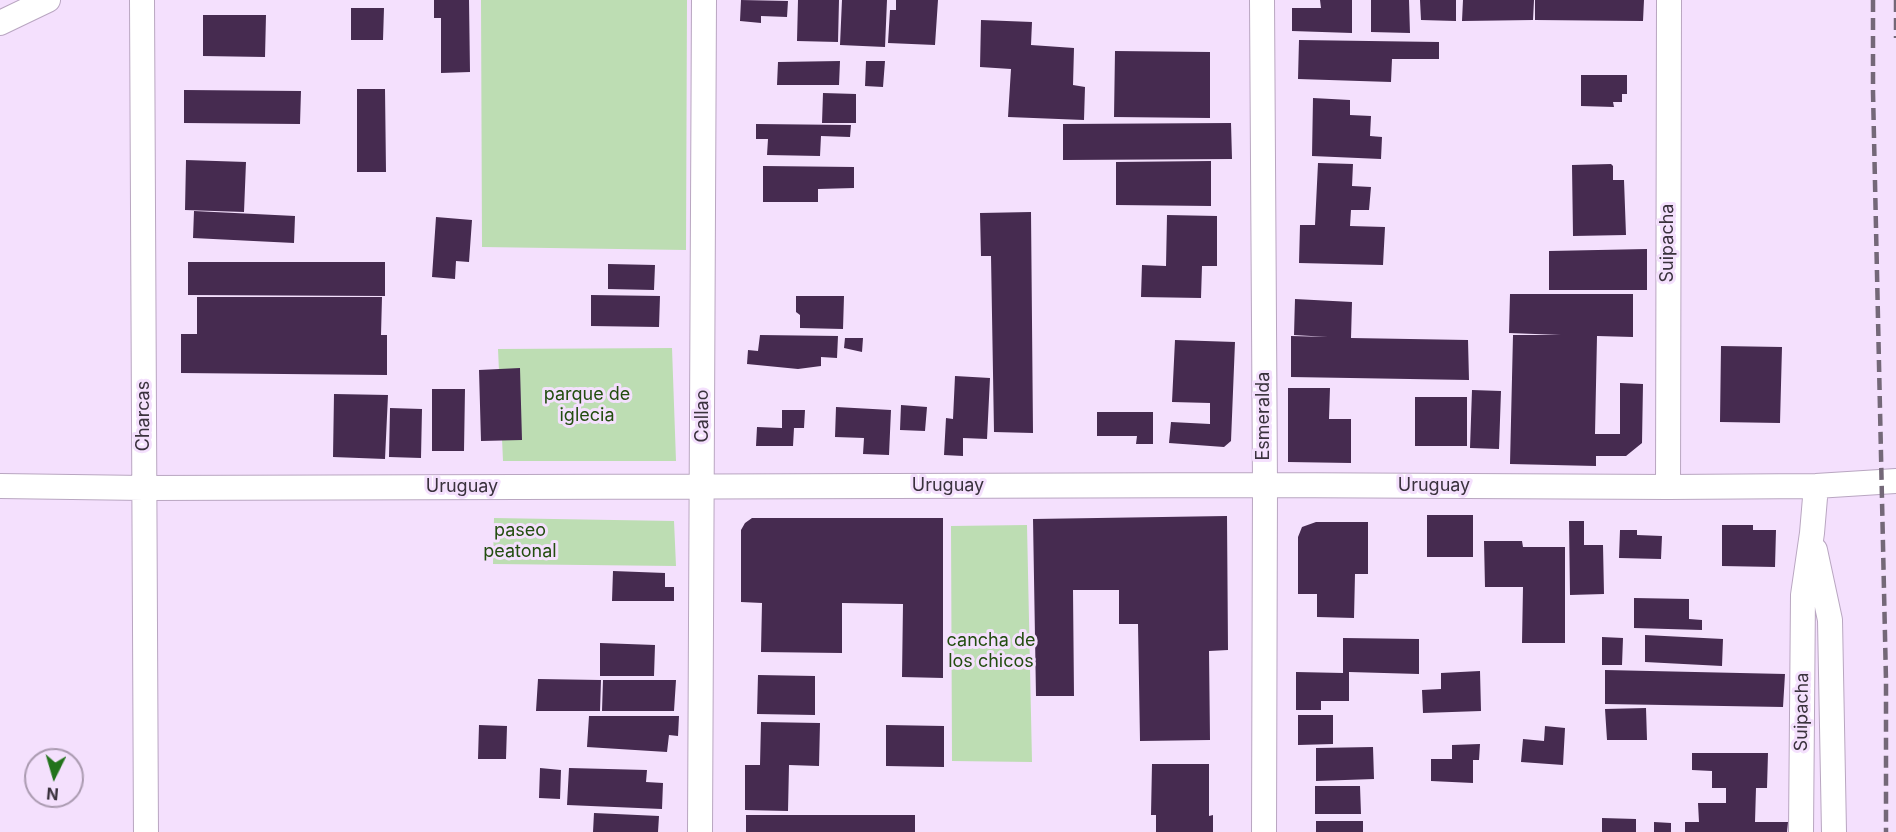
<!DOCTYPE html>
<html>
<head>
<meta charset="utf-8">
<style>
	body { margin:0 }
	#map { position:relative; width:1896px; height:832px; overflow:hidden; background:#f4e0fd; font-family:Inter,sans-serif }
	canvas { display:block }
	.north { position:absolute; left:24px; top:748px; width:60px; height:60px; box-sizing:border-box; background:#f4e0fd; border:2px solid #aa9ab0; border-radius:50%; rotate:185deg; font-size:16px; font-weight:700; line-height:24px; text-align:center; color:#3a323d }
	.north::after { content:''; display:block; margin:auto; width:21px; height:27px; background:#22731b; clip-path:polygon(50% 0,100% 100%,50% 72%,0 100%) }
</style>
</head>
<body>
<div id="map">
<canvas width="1896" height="832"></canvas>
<div class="north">N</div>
</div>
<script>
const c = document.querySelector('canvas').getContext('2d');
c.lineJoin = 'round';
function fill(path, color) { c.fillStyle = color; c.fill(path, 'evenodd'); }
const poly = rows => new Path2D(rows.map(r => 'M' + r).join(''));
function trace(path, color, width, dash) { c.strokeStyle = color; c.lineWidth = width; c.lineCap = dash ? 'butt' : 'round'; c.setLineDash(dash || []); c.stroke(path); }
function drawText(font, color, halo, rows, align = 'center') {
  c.font = font + ' Inter,sans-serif'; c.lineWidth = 6; c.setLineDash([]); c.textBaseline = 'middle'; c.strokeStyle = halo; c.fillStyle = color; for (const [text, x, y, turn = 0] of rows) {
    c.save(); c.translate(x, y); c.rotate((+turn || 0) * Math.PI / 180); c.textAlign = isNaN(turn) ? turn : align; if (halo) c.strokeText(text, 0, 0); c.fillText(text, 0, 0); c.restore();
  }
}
fill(poly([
	[481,0,687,0,686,250,482,247],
	[672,348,676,461,503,461,498,349],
	[494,518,674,521,676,566,493,564],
	[1027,525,1032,762,952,761,951,526]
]), '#bdddb3');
fill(poly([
	[434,0,469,0,470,72,441,73,441,18,434,18],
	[741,0,788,1,787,17,761,16,761,23,740,21],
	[798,0,839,0,838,42,797,41],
	[842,0,887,0,885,47,840,45],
	[896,0,938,0,935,45,888,43,890,10,896,10],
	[1320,0,1352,0,1352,33,1292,31,1292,8,1321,8],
	[1371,0,1409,0,1410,33,1371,32],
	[1420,0,1456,0,1456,21,1421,20],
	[1463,0,1534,0,1533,20,1462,21],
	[1535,0,1644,0,1643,21,1535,20],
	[351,8,384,8,383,40,351,40],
	[203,15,266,15,265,57,203,56],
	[981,20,1032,22,1031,45,1074,48,1073,85,1085,87,1084,120,1008,117,1011,69,980,67],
	[1299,40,1439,42,1439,59,1392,59,1391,82,1298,79],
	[1115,51,1210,52,1210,118,1114,117],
	[840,61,839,85,777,85,778,62],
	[866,61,885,61,883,87,865,86],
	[1581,75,1627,75,1627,94,1622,94,1622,102,1613,102,1614,107,1581,106],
	[357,89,385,89,386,172,357,172],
	[184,90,301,91,300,124,184,123],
	[823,93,856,94,856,123,822,123],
	[1313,98,1350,100,1350,115,1371,116,1370,136,1382,137,1381,159,1312,156],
	[1231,123,1232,159,1063,160,1063,124],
	[756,124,851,125,850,137,821,136,820,156,767,155,768,139,756,139],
	[186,160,246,162,244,212,185,210],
	[1211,161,1211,206,1116,205,1116,162],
	[1318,163,1353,164,1352,186,1371,187,1369,210,1351,210,1350,226,1385,227,1383,265,1299,263,1300,225,1315,225],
	[1611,164,1613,166,1613,180,1624,180,1626,235,1573,236,1572,165],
	[763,166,854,167,854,188,818,189,818,202,763,202],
	[194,211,295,216,294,243,193,238],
	[1031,212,1033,433,994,432,991,256,981,256,980,213],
	[1167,215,1217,216,1217,266,1202,266,1201,298,1141,297,1142,265,1166,266],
	[436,217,472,220,469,262,456,261,455,279,432,277],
	[1647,249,1647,290,1549,290,1549,251],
	[188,262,385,262,385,296,188,295],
	[608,264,655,265,654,290,608,289],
	[1510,294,1633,294,1633,337,1597,336,1595,434,1620,434,1620,383,1643,384,1642,443,1626,456,1596,456,1596,466,1510,464,1513,335,1561,335,1509,333],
	[591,295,660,296,659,327,591,326],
	[796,296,844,296,843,329,800,328,800,315,796,312],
	[197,297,382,297,381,335,387,335,387,375,181,373,181,334,197,334],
	[1295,299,1352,302,1351,338,1468,340,1469,380,1291,377,1291,336,1328,337,1294,335],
	[760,335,838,336,837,358,821,357,821,366,798,369,747,364,748,350,758,351],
	[845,338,863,338,862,352,844,348],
	[1175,340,1235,342,1231,441,1224,447,1169,443,1171,422,1210,424,1210,403,1172,402],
	[1721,346,1782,347,1780,423,1720,422],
	[520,368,522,440,481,441,479,370],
	[955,376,990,378,987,439,963,438,963,456,944,455,946,418,953,419],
	[1288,388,1330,388,1329,419,1351,419,1351,463,1288,462],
	[432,389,465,389,464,451,432,451],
	[1472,390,1501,391,1499,449,1470,448],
	[334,394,388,395,385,459,333,457],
	[1415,397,1467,397,1467,446,1415,446],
	[901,405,927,407,925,431,900,430],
	[836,407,891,410,889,455,863,454,864,438,835,437],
	[390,408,422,409,421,458,389,457],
	[782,410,805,410,804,428,794,428,793,446,756,446,757,427,782,428],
	[1097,412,1153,412,1153,444,1136,444,1137,436,1097,436],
	[1427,515,1473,515,1473,557,1427,557],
	[1227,516,1228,650,1209,651,1210,740,1140,741,1138,624,1119,624,1119,590,1073,590,1074,696,1036,696,1033,519],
	[752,518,943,518,943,678,902,677,903,604,842,603,842,653,761,652,762,603,741,602,741,530,745,523],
	[1569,521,1584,521,1584,545,1603,545,1604,594,1570,595],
	[1316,522,1368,522,1368,574,1355,574,1354,618,1317,617,1317,594,1298,594,1298,537,1302,527],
	[1722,525,1753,525,1753,530,1776,530,1775,567,1722,566],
	[1620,530,1637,530,1637,535,1662,536,1661,559,1619,558],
	[1484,541,1522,541,1523,547,1565,547,1565,643,1522,643,1523,587,1485,587],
	[613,571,665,573,665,587,674,587,674,601,612,601],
	[1634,598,1689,599,1689,619,1702,620,1702,630,1634,628],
	[1645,635,1723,639,1722,666,1645,662],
	[1602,637,1623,638,1622,665,1602,665],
	[1343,638,1419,639,1419,674,1349,672,1349,701,1321,701,1321,710,1296,710,1296,672,1343,673],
	[600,643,655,645,654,676,600,676],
	[1605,670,1785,674,1783,707,1605,704],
	[1480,671,1481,711,1423,713,1422,690,1441,689,1441,673],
	[758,675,815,676,815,715,757,714],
	[538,679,601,680,600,711,536,711],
	[603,680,676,680,674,711,602,711],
	[1646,708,1647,740,1607,740,1605,709],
	[1298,715,1333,715,1333,744,1298,745],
	[589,716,679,716,678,736,669,735,667,752,587,747],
	[761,722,820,723,819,766,789,765,788,811,745,810,745,765,760,765],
	[479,725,507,726,506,759,478,759],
	[886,725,944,726,944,767,886,766],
	[1545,726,1565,728,1563,765,1521,762,1523,739,1544,741],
	[1480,744,1479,760,1473,760,1473,783,1431,781,1431,759,1452,759,1452,745],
	[1373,747,1374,779,1316,781,1316,748],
	[1692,753,1768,753,1767,788,1756,788,1755,822,1788,822,1787,832,1685,832,1685,822,1699,822,1698,803,1726,803,1726,788,1712,788,1712,771,1692,770],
	[1152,764,1209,764,1209,816,1213,815,1213,832,1156,832,1156,815,1151,815],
	[540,768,561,770,560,799,539,798],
	[569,768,647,770,646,782,663,783,662,809,567,805],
	[1315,786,1360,786,1361,814,1315,814],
	[594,813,659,816,658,832,593,832],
	[746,815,915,815,915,832,746,832],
	[1602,818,1636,819,1636,832,1602,832],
	[1316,821,1363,821,1363,832,1316,832],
	[1654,822,1671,823,1671,832,1654,832]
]), '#462b50');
const minor = poly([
	[142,0,146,832],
	[1262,0,1265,485,1264,832],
	[0,23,48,0],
	[0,486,144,488,1265,485,1668,487,1816,486,1896,481],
	[1668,487,1669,0],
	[1815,550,1830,620,1834,832],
	[700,832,704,0],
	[1801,832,1803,595,1812,533,1816,486]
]);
trace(minor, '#b9a6c1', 26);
trace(minor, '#fff', 24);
trace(poly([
	[1873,0,1873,92,1886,681,1886,832],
	[1896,0,1896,38]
]), '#746878', 4.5, [12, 6]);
drawText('18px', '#3a323d', '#f4e0fd', [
	["Suipacha",1668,243,-90],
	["Charcas",144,416,-90],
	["Callao",703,416,-90],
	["Esmeralda",1264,416,-90],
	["Uruguay",948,486],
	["Uruguay",1434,486],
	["Uruguay",462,487],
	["Suipacha",1802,712,-89]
]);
drawText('18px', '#224d0f', '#f4e0fd', [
	["parque de",587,395],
	["iglecia",587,416],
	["paseo",520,531],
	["peatonal",520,552],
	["cancha de",991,641],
	["los chicos",991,662]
]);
</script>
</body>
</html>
